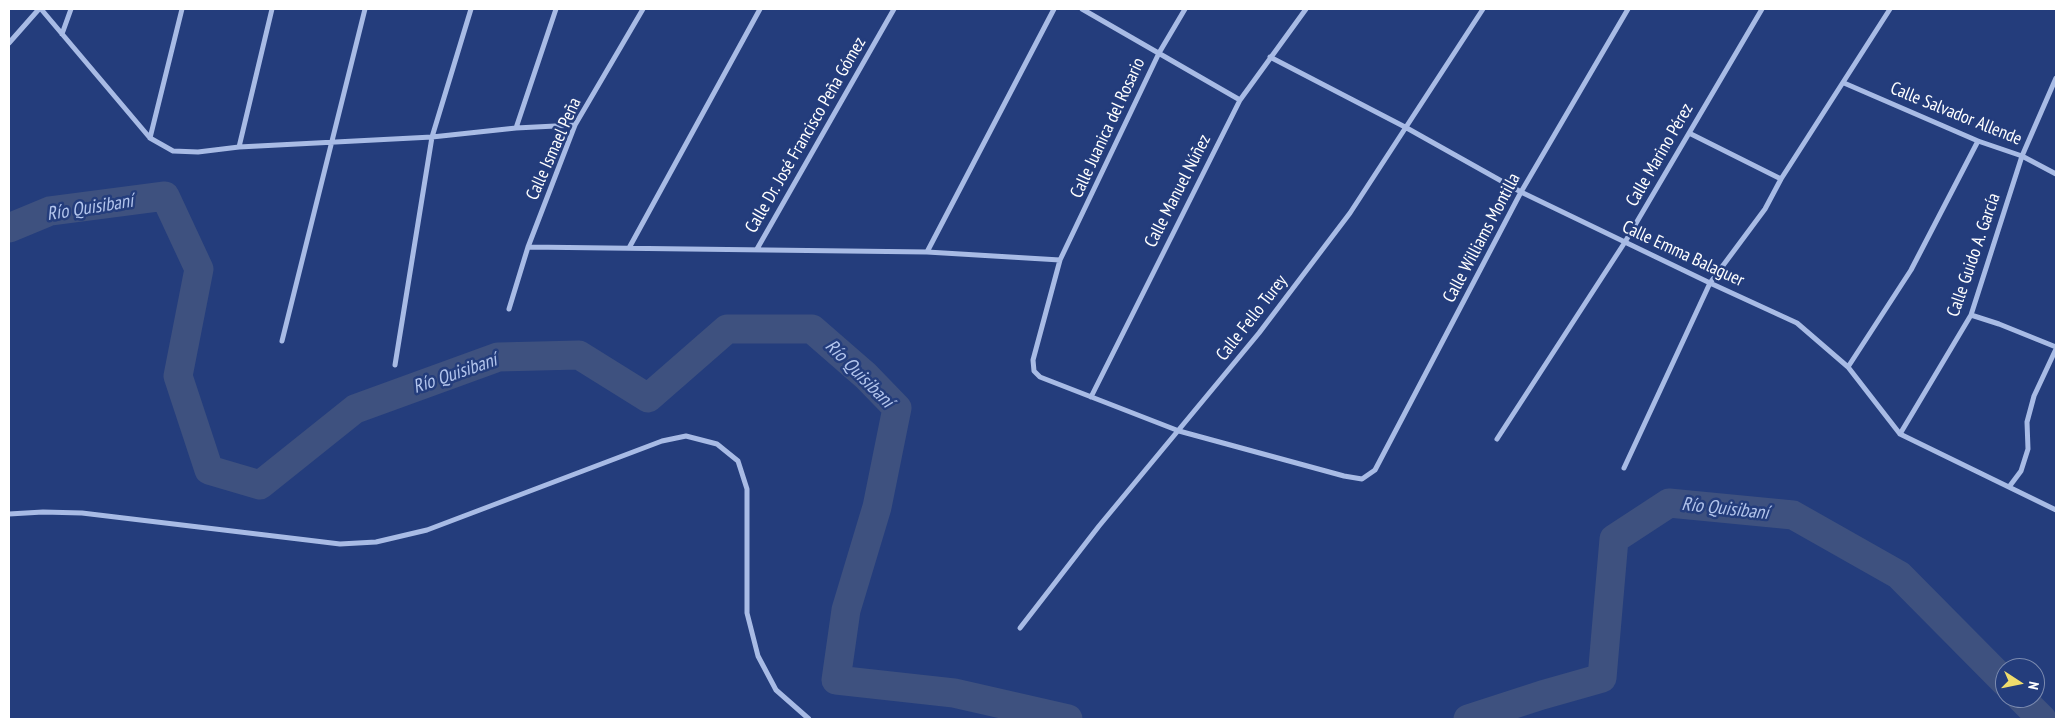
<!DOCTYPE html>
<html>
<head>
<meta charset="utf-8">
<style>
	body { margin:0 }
	#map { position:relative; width:2065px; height:728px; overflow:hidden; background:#243d7c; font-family:"PT Sans Narrow",sans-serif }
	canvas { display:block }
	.frame { position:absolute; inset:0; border:10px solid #fff; pointer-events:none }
	.north { position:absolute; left:1995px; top:658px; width:50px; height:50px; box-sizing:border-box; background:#243d7c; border:1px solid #7c8bb0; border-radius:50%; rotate:101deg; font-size:14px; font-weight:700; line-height:20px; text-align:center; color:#fff }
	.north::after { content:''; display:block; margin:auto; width:18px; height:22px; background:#efdc6c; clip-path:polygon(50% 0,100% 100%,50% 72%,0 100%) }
</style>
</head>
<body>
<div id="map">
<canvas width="2065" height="728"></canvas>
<div class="frame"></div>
<div class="north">N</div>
</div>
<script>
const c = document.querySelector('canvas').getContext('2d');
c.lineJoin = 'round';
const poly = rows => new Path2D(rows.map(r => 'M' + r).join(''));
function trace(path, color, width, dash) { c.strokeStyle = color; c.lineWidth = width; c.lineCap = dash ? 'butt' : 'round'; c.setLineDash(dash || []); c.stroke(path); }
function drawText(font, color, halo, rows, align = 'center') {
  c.font = font + ' "PT Sans Narrow",sans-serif'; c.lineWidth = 5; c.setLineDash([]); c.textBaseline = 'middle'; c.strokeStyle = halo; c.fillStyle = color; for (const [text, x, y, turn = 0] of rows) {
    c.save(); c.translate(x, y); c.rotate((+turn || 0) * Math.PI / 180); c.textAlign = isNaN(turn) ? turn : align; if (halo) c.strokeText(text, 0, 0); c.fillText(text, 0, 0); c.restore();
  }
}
trace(poly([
	[9,228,50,211,165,196,199,269,178,376,209,470,260,485,355,409,498,357,579,355,648,398,727,329,812,329,866,376,897,408,877,507,846,610,836,680,954,693,1068,719],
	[2021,698,2042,719],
	[1468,719,1542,695,1602,678,1614,539,1669,503,1793,515,1899,575,2005,682]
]), '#3e517f', 29);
trace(poly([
	[41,9,150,138,173,151,198,152,239,147,432,137,516,128,575,125],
	[1082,9,1240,100],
	[1185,9,1159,53,1060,260,1033,360,1034,371,1040,377,1179,431,1344,476,1362,479,1375,470,1521,192,1628,9],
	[62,34,71,9],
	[9,43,39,9],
	[1270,57,1405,127,1521,192,1710,283,1797,323,1848,367,1900,434,2056,510],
	[1844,83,1978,141,2022,156,2056,174],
	[516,128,556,9],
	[1689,133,1781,179],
	[150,138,182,9],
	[239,147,272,9],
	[528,247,927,252,1060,260],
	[629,248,760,9],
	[757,249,894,9],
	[927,252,1054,9],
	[509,309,528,247,575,125,643,9],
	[1971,315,1999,324,2056,347],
	[282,341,365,9],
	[395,365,432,137,471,9],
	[1848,367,1911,270,1978,141],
	[1091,397,1240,100,1306,9],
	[1900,434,1971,315,2022,156,2056,78],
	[1497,439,1625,242,1762,9],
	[1624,468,1710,283,1765,209,1781,179,1890,9],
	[2009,487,2021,471,2028,449,2027,422,2034,396,2056,349],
	[9,514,43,512,82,513,307,540,340,544,376,542,427,530,662,441,686,436,717,444,738,461,747,489,747,613,758,656,776,690,809,719],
	[1020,628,1099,526,1259,333,1350,213,1483,9]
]), '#a8bbe5', 5);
drawText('18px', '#fff', '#243d7c', [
	["Calle Salvador Allende",1956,114,22],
	["Calle Juanica del Rosario",1108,128,-65],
	["Calle Dr. José Francisco Peña Gómez",806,135,-60],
	["Calle Ismael Peña",554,149,-66],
	["Calle Marino Pérez",1660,155,-60],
	["Calle Manuel Núñez",1178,191,-63],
	["Calle Williams Montilla",1482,238,-62],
	["Calle Emma Balaguer",1683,254,25],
	["Calle Guido A. García",1974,255,-71],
	["Calle Fello Turey",1252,318,-52]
]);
drawText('italic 19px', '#b3c5ed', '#243d7c', [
	["Río Quisibaní",90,208,-9],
	["Río Quisibaní",455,374,-19],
	["Río Quisibaní",859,374,45],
	["Río Quisibaní",1725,509,6]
]);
</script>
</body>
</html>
